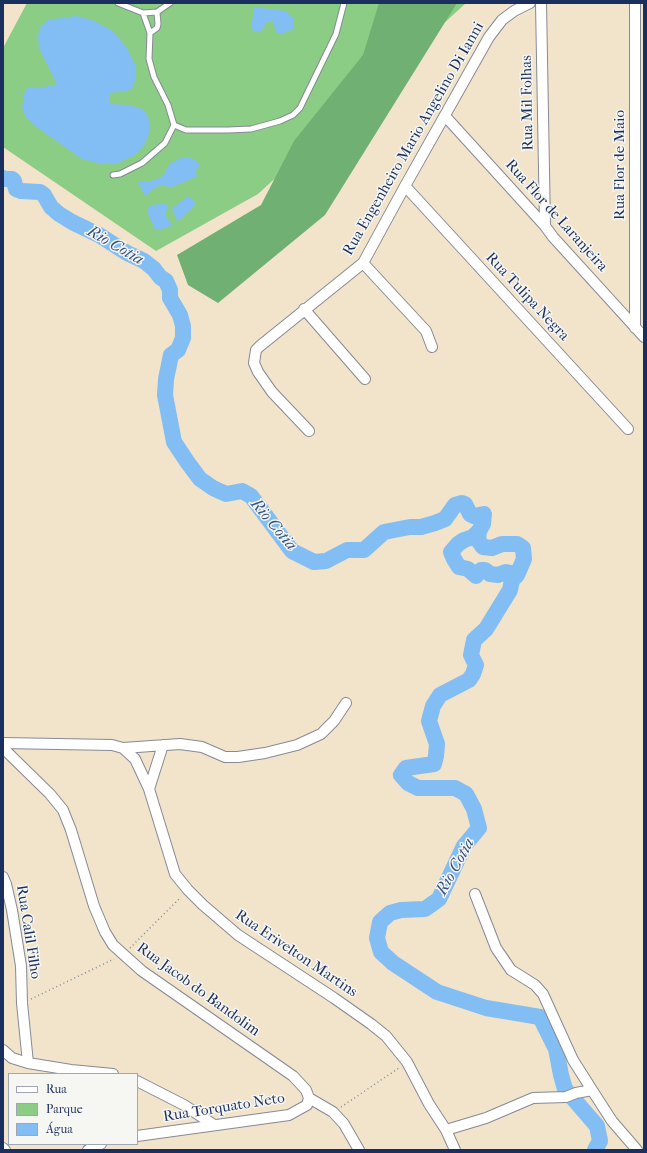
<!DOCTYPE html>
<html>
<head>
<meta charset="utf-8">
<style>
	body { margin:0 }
	#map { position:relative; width:647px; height:1153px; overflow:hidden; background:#f1e4ca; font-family:"IM FELL French Canon",serif }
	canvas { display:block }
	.frame { position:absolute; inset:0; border:4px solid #1b2f5e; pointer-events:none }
	.legend { position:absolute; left:8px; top:1073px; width:130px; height:72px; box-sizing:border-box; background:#f6f6f2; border:1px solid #9ea6b7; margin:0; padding:5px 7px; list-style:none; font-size:12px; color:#1b2f5e }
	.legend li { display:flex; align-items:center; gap:8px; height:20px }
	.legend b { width:20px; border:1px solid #9ea6b7 }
</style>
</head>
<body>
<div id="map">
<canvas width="647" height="1153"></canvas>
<div class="frame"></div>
<ul class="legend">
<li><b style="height:5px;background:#fff"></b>Rua</li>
<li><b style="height:11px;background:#8bcd84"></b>Parque</li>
<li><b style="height:11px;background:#82bdf4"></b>Água</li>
</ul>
</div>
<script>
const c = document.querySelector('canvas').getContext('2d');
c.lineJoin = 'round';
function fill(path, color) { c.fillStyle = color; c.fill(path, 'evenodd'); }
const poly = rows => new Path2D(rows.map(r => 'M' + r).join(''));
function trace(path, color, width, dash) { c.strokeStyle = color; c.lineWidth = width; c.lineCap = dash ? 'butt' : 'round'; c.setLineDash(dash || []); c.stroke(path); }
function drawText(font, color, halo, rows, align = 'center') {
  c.font = font + ' "IM FELL French Canon",serif'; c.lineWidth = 3; c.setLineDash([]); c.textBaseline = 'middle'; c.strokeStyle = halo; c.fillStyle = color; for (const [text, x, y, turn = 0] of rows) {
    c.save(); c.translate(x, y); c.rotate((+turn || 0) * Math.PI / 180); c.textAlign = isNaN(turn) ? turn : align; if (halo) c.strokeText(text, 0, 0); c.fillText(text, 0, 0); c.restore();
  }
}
fill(poly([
	[27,3,466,3,258,194,156,251,3,147,3,48]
]), '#8bcd84');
fill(poly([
	[379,3,457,3,325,215,218,303,188,285,177,255,261,205,294,141,363,55]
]), '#70b072');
fill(poly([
	[254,7,286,11,293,18,293,29,282,34,277,33,272,20,266,23,261,32,251,30],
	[76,16,92,20,113,31,127,48,135,65,135,81,132,89,126,91,110,93,110,104,128,105,140,108,146,113,149,120,150,131,145,144,135,155,118,163,97,163,82,159,35,126,26,117,22,108,24,95,26,89,32,87,44,87,57,84,39,48,38,35,41,26,48,20],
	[189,157,195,160,200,166,195,171,196,174,198,176,172,187,165,186,159,186,153,189,145,196,138,182,149,182,162,177,170,164,175,161,181,158],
	[189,196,196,204,179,221,176,219,172,208],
	[162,204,169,205,165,214,169,221,173,225,159,230,155,229,148,214,147,210,151,205]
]), '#82bdf4');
trace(poly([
	[3,178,5,179,12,179,14,181,16,189,21,191,40,192,44,195,51,207,59,214,72,222,99,235,127,253,144,261,154,269,160,277,166,281,170,290,170,298,180,315,183,326,183,338,178,350,171,355,166,379,165,395,174,442,188,463,200,479,213,488,226,494,242,491,251,496,292,551,314,562,326,561,347,550,364,550,384,532,410,527,421,527,435,523,445,519,455,505,462,503,465,504,470,514,474,516,484,514,483,524,479,531,473,537,464,540,458,544,451,552,454,559,459,567,468,569,476,576,481,570,485,570,490,574,498,575,506,572,511,573,512,580,510,590,486,629,474,640,471,655,476,665,473,674,469,680,440,695,433,706,429,721,437,744,436,756,434,764,406,768,401,775,408,783,418,788,455,788,466,794,474,809,479,828,464,846,439,899,425,909,401,910,390,913,380,922,377,938,381,952,393,963,437,992,486,1008,540,1017,556,1049,561,1075,565,1089,597,1126,600,1141,595,1150],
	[479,531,478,540,483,547,492,548,502,544,517,544,523,548,524,559,517,575,512,580]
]), '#82bdf4', 16);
const lane = poly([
	[118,3,143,13,157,12,170,3],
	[143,13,150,33,149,59,154,77,168,105,174,125,186,130,228,130,251,129,280,121,293,115,300,108,336,34,344,3],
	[150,33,157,28,158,24,157,12],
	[113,175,120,174,142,163,165,143,174,125]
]);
const street = poly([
	[541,3,545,226],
	[635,3,635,328],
	[445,116,545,226,553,237,644,337],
	[405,186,628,429],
	[363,263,426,331,432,347],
	[304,309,365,379],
	[309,431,272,392,258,372,254,363,256,350,260,346,363,263,405,186,489,37,502,20,514,11,530,3],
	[3,743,112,745,123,748,135,759,149,789,175,874,188,890,203,905,238,935,334,998,371,1024,386,1036,407,1062,429,1104,446,1130,455,1150],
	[3,748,50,794,63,810,71,830,94,906,105,932,113,945,142,971,293,1076,306,1090,309,1098,333,1112,344,1124,359,1150],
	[123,748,180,744,202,747,225,757,238,757,265,753,297,745,321,734,334,721,346,703],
	[149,789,163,745],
	[3,877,6,884,12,910,21,966,22,1003,28,1063],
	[475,894,496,948,511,970,535,985,543,994,573,1060,592,1090],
	[3,1050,12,1058,28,1063,71,1070,113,1074],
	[137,1081,184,1105,214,1125],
	[446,1130,486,1118,533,1098,566,1097,576,1093,592,1090,612,1121,637,1150],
	[137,1136,289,1115,307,1105,309,1098],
	[3,1148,5,1150],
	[88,1150,101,1144]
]);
trace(lane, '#868a94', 7);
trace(street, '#868a94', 12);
trace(poly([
	[130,948,181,897],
	[31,999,114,959],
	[341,1107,399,1068]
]), '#868a94', 1.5, [1, 3]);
trace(lane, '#fff', 5);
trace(street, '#fff', 10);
drawText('15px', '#1b2f5e', '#f6f6f2', [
	["Rua Mil Folhas",528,103,-91],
	["Rua Engenheiro Mario Angelino Di Ianni",414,139,-60],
	["Rua Flor de Maio",620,165,-90],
	["Rua Flor de Laranjeira",556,216,48],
	["Rua Tulipa Negra",527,297,47],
	["Rua Calil Filho",28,932,81],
	["Rua Erivelton Martins",296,954,34],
	["Rua Jacob do Bandolim",198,990,36],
	["Rua Torquato Neto",224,1108,-9]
]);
drawText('italic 16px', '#355284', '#f6f6f2', [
	["Rio Cotia",115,246,30],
	["Rio Cotia",273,525,50],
	["Rio Cotia",456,867,-61]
]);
</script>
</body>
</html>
